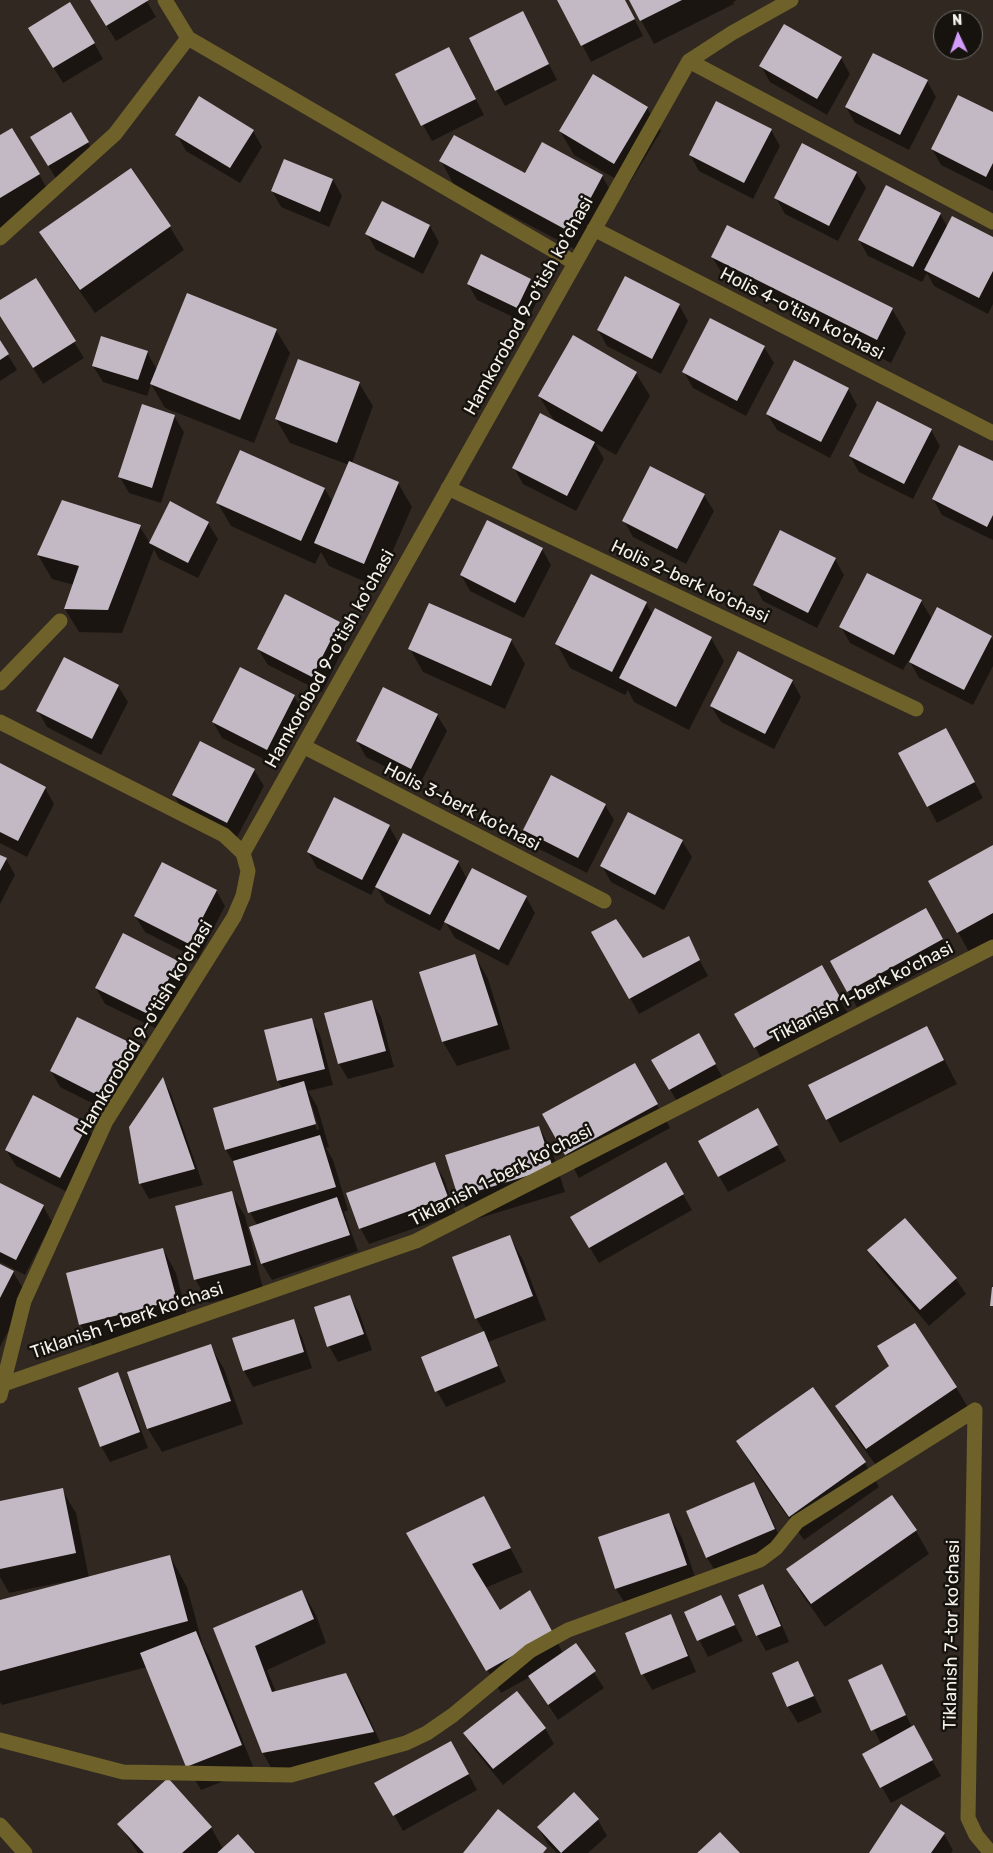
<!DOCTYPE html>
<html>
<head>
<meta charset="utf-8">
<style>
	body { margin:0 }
	#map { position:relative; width:993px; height:1853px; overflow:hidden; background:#312921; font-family:Rubik,sans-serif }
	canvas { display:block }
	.north { position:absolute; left:933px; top:10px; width:50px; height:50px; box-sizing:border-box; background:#16130f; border:1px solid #6f6b67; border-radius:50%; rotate:357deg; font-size:14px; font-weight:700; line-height:20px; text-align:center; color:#f5f0ea }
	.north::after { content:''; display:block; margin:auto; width:18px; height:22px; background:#d39cfc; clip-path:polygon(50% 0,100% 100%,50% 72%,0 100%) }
</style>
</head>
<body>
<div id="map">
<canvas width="993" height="1853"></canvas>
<div class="north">N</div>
</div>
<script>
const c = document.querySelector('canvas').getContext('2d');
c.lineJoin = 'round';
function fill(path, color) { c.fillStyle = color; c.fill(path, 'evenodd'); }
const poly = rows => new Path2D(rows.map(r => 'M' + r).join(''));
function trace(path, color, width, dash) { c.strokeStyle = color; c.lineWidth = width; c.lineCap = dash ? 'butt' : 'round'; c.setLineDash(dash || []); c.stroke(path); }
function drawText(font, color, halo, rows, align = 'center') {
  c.font = font + ' Rubik,sans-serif'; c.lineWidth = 5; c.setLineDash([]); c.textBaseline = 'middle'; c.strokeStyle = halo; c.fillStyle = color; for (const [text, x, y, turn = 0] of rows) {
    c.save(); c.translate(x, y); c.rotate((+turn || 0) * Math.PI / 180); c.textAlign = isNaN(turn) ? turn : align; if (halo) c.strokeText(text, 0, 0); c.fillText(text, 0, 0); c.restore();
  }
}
fill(poly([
	[91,0,146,0,156,17,116,41],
	[559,0,625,0,643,36,591,62],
	[630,0,737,0,733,2,734,4,654,44],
	[531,29,557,80,505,106,496,90],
	[94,43,103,59,63,83,39,44],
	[841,58,850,74,827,115,770,82,761,66],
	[458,64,484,115,432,141,423,125],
	[927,81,936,97,909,150,855,123,846,107],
	[647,108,661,131,628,186,574,155,560,131],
	[70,113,97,158,58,182,41,153],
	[993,114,993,191,941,165,932,149],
	[771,130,780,146,753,199,699,171,690,155],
	[253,131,262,147,240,183,186,151,177,135],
	[0,136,39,174,52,198,0,230],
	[284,161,333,180,342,196,329,227,281,207,272,191],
	[441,161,526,175,602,176,616,200,586,255,454,185],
	[130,170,170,227,184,250,95,313,55,256,41,233],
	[856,172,866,188,838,241,785,214,776,198],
	[382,203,430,226,439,242,423,274,376,250,367,234],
	[940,214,947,226,993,238,993,304,988,314,934,286,927,273,922,282,868,256,859,240],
	[712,257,892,309,906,333,891,363,726,280],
	[35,279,84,358,43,384,0,315,0,302],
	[530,280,540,296,526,323,477,300,468,284],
	[679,305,688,321,661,374,607,346,598,330],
	[276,330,290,353,254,443,165,408,151,384,147,396,103,382,93,366,147,352,157,370],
	[0,342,17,370,0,381],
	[764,347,774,363,746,416,693,388,684,372],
	[636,373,650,396,616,455,595,443,604,459,576,511,523,484,514,468,555,422,539,396],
	[359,383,373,406,352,463,398,483,412,507,377,587,329,566,321,552,315,564,231,526,217,502,240,452,325,489,333,503,349,465,290,443,276,419],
	[848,389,857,405,830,458,777,430,767,414],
	[174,416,184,432,161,503,129,493,120,477],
	[931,430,940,446,913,499,859,472,850,456],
	[993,463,993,540,942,515,933,499],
	[651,468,704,495,714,511,686,564,633,537,624,521],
	[63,502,140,527,150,543,208,523,218,539,198,578,159,559,154,549,122,633,79,632,65,609,74,585,52,579,38,555],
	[542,549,551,565,524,618,470,591,461,575],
	[835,559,844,575,817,628,763,601,754,585],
	[867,574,921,601,932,619,991,637,993,640,993,666,973,705,919,678,909,660,903,670,850,643,841,627],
	[646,603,653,615,711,638,724,661,689,730,634,702,628,690,625,695,570,668,557,644],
	[339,623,348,639,322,692,268,665,258,649],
	[511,640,525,664,505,709,423,672,410,649],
	[792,681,801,697,774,749,721,722,711,706],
	[118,686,128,702,101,755,47,727,38,711],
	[384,688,437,715,447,731,420,784,366,757,357,741],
	[294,696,303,712,276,765,222,738,213,722],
	[955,745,983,798,937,823,900,754],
	[0,765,45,788,54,804,27,857,0,843],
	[254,770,264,786,236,839,183,811,174,795],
	[605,805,614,820,587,873,533,846,524,830],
	[389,826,399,844,458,862,467,879,526,897,535,913,508,966,455,938,445,921,440,931,386,903,376,886,371,895,317,868,308,852],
	[682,841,692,857,664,910,611,882,602,866],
	[993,847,993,944,971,956,958,932],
	[0,856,6,859,15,875,0,904],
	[216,890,225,906,198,959,145,932,135,916],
	[926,910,951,955,857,1007,832,962],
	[593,932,643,960,688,938,708,976,639,1014],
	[475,956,488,979,510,1049,457,1066,443,1042,421,972],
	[177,962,186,978,159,1030,105,1004,96,988],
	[821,966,849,1015,764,1063,736,1014],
	[372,1002,381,1017,394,1067,348,1079,339,1064],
	[311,1019,320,1035,333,1085,308,1091,317,1106,329,1147,326,1148,333,1160,348,1210,344,1212,358,1251,272,1280,262,1264,250,1228,257,1225,250,1212,236,1167,226,1150,283,1089,278,1081],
	[310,1106,312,1106,319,1129,317,1130],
	[698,1034,724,1080,679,1105,653,1060],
	[132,1045,141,1061,114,1114,60,1087,51,1071],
	[940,1051,957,1084,840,1143,827,1119],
	[163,1079,171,1094,203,1185,149,1199,140,1183],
	[648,1089,670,1128,579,1178,566,1154],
	[87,1125,96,1141,69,1193,16,1166,6,1150],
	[766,1126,786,1161,728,1192,719,1176],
	[539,1127,552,1151,565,1192,473,1220,460,1197,447,1156],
	[435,1164,444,1179,456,1214,369,1244,360,1228],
	[665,1164,692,1210,599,1263,572,1218],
	[0,1184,43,1206,52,1222,25,1275,0,1262],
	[231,1193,245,1216,263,1289,209,1303,195,1279],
	[905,1219,956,1279,966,1294,929,1326,878,1266,869,1250],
	[510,1237,523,1260,546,1320,488,1342,506,1382,446,1407,437,1391,484,1332,476,1318],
	[163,1249,176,1273,189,1323,94,1348,80,1324],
	[0,1265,13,1272,27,1295,0,1347],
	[349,1296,359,1312,372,1350,338,1362,329,1346],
	[293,1321,302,1337,312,1368,253,1387,244,1371,234,1339],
	[210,1345,224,1369,243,1424,162,1452,148,1429,129,1373],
	[890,1367,956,1387,970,1411,881,1472,850,1430,836,1407],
	[117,1374,126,1390,148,1448,110,1462,101,1446],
	[812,1389,865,1463,879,1487,804,1540,751,1465,738,1442],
	[754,1483,763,1499,783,1545,717,1574,707,1558,687,1512],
	[62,1490,76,1513,89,1578,170,1556,187,1587,203,1646,209,1656,254,1769,201,1790,187,1767,147,1667,2,1705,0,1702,0,1601,68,1583,68,1581,9,1593,0,1577,0,1503],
	[484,1498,523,1572,485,1588,500,1612,543,1615,563,1653,576,1645,604,1688,558,1720,530,1677,501,1693,408,1534],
	[669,1515,682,1538,699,1589,630,1612,616,1589,599,1538],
	[916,1531,929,1554,825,1627,801,1593,788,1569],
	[763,1586,772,1601,789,1642,766,1651,757,1635],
	[302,1591,316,1615,326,1643,267,1670,276,1692,346,1675,360,1698,386,1755,276,1777,263,1753,215,1629],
	[720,1596,743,1641,708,1657,685,1612],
	[670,1616,679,1632,696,1672,652,1690,643,1674,626,1633],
	[798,1662,822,1712,798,1723,788,1707,774,1673],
	[882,1666,912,1727,922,1742,941,1776,891,1803,863,1754,881,1744,850,1680],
	[545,1728,554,1744,503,1785,474,1749,465,1733],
	[460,1758,477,1790,403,1831,376,1783],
	[598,1820,607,1836,588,1853,557,1853,547,1843,538,1827],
	[119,1824,211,1827,223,1849,253,1853,138,1853],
	[944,1834,953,1850,951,1853,870,1853]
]), '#0007');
fill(poly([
	[90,0,149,0,106,26],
	[557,0,625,0,635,19,581,46],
	[629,0,682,0,640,21],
	[70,2,95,43,53,68,28,28],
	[523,11,549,64,495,91,469,38],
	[784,24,842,57,817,99,759,66],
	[449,47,476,99,421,126,395,74],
	[873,53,928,80,900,135,845,107],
	[593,74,648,107,614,164,559,131],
	[958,95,993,112,993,163,986,177,931,149],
	[199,96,254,130,230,168,175,135],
	[716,101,772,129,744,183,689,155],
	[71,112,89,142,48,166,30,137],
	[12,128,40,174,0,198,0,135],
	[454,135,525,173,542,142,603,175,572,233,439,161],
	[802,143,857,172,829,226,774,198],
	[284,159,333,179,320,212,271,191],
	[131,168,171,226,80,290,39,232],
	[886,185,941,213,913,267,858,240],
	[382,201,430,225,414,258,365,234],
	[952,216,993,237,993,271,979,298,924,270],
	[727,225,893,308,877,340,711,257],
	[481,254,531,279,517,308,467,284],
	[625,276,680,304,652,359,597,330],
	[36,278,76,341,33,368,0,316,0,300],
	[187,293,277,329,240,420,150,384],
	[710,318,765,346,737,401,682,372],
	[573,335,637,372,602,432,538,396],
	[101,336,148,351,138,380,92,366],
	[0,340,9,354,0,360],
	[298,359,360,382,337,443,275,419],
	[794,360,849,388,821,442,766,414],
	[877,401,932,429,904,484,849,456],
	[142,404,175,415,152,488,118,477],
	[540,413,595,442,567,496,512,468],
	[959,445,993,461,993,515,987,527,932,499],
	[240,450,325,488,301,541,216,503],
	[349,461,399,482,364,564,314,543],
	[650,466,705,494,677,549,622,521],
	[62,500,141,525,108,610,64,609,79,566,37,555],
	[170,501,209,522,188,563,149,543],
	[487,520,543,548,515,603,460,575],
	[780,530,836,558,808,613,753,585],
	[867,573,922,600,894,655,839,627],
	[591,574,647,602,612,672,555,644],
	[285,594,340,622,312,677,257,649],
	[429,603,512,639,491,686,408,649],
	[937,607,992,636,964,690,909,662],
	[655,608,712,637,676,707,619,678],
	[738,651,793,680,765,734,710,706],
	[64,657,119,685,92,739,36,711],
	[240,667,295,695,267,750,212,722],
	[383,687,438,714,411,769,356,741],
	[946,728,975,782,927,807,898,753],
	[200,741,255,769,227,823,172,795],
	[0,763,46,787,18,841,0,832],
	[551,775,606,804,578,858,523,830],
	[334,797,390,825,362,880,307,852],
	[628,812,683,840,655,895,600,866],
	[403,833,459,861,430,915,375,887],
	[993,845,993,913,957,933,928,881],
	[0,855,7,858,0,871],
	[162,862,217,890,189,944,134,916],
	[472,868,527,896,499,950,444,922],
	[926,908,943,939,847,992,830,961],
	[616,919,643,958,689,936,700,960,629,999,591,932],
	[123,933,178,961,150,1015,95,988],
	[475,954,498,1025,442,1042,419,972],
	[822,965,841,999,754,1048,734,1014],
	[372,1000,386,1051,338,1064,324,1013],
	[77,1017,133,1044,105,1099,50,1071],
	[312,1018,325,1069,277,1081,264,1030],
	[927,1026,944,1060,826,1120,808,1085],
	[699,1033,716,1064,669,1090,651,1060],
	[635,1063,658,1104,565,1155,542,1114],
	[163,1077,195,1169,139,1184,129,1127],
	[304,1081,316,1124,225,1150,213,1108],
	[33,1095,88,1124,60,1178,5,1150],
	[758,1108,778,1145,718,1177,698,1141],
	[539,1126,553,1168,458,1197,445,1155],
	[320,1135,336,1187,248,1213,233,1161],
	[435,1162,448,1197,359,1229,346,1193],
	[666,1162,684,1194,589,1248,570,1217],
	[0,1183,44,1205,16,1260,0,1252],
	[232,1191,251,1265,194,1280,175,1206],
	[337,1197,350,1235,261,1264,249,1227],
	[905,1218,957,1278,920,1310,867,1250],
	[510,1235,533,1296,475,1319,452,1257],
	[163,1248,177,1300,79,1325,66,1273],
	[0,1264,14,1271,0,1298],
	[992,1287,993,1287,993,1306,990,1306],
	[350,1295,364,1334,327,1347,314,1307],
	[294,1319,304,1352,243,1371,232,1338],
	[915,1323,957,1387,866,1449,835,1406,889,1366,877,1346],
	[484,1331,498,1366,435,1392,421,1357],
	[211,1344,231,1401,147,1429,127,1372],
	[118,1372,140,1432,100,1447,78,1388],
	[813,1387,866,1462,789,1517,736,1441],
	[754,1482,775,1529,706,1558,686,1511],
	[63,1488,76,1553,0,1569,0,1501],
	[892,1495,917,1530,811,1604,786,1569],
	[484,1496,511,1548,472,1564,500,1610,530,1590,553,1633,486,1671,406,1533],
	[669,1513,687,1565,615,1589,598,1537],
	[170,1555,188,1621,0,1671,0,1600],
	[763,1584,781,1626,756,1636,738,1595],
	[302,1590,314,1619,255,1646,272,1692,346,1673,374,1732,262,1753,213,1628],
	[721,1595,735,1625,697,1641,684,1612],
	[671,1614,688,1656,641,1675,625,1633],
	[196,1631,242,1745,186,1767,140,1653],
	[576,1643,596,1671,548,1705,528,1676],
	[798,1661,814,1696,787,1707,772,1673],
	[882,1664,906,1715,871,1731,848,1680],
	[517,1691,546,1728,493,1769,463,1733],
	[914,1725,933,1760,880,1788,862,1754],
	[451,1741,469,1774,393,1816,374,1783],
	[168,1778,212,1827,182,1853,144,1853,117,1824],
	[574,1792,599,1819,561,1853,537,1827],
	[901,1804,945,1833,931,1853,869,1853],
	[498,1809,547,1848,543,1853,463,1853],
	[720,1832,740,1853,697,1853],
	[238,1834,255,1853,217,1853]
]), '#c2b9c4');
trace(poly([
	[188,38,575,263],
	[689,61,993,222],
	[594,229,993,433],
	[0,238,115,134,188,38,165,0],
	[448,488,916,709],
	[0,683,60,621],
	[0,722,224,835,243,853],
	[303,746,604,901],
	[4,1384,416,1241,993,947],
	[0,1396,24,1301,106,1121,234,917,243,896,248,871,243,853,689,61,732,33,791,0],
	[975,1410,968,1818,976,1835,991,1853],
	[0,1740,123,1772,291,1775,406,1743,427,1733,453,1715,530,1651,568,1630,760,1560,776,1548,797,1522,975,1410],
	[0,1825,25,1853]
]), '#6e612a', 15);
drawText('18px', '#f5f0ea', '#16130f', [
	["Hamkorobod 9-o'tish ko'chasi",529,306,-61],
	["Holis 4-o'tish ko'chasi",802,314,27],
	["Holis 2-berk ko'chasi",690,582,25],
	["Hamkorobod 9-o'tish ko'chasi",330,659,-61],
	["Holis 3-berk ko'chasi",462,807,27],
	["Tiklanish 1-berk ko'chasi",862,993,-27],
	["Hamkorobod 9-o'tish ko'chasi",145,1028,-59],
	["Tiklanish 1-berk ko'chasi",501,1176,-27],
	["Tiklanish 1-berk ko'chasi",127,1321,-19],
	["Tiklanish 7-tor ko'chasi",952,1635,-89]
]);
</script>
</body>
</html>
